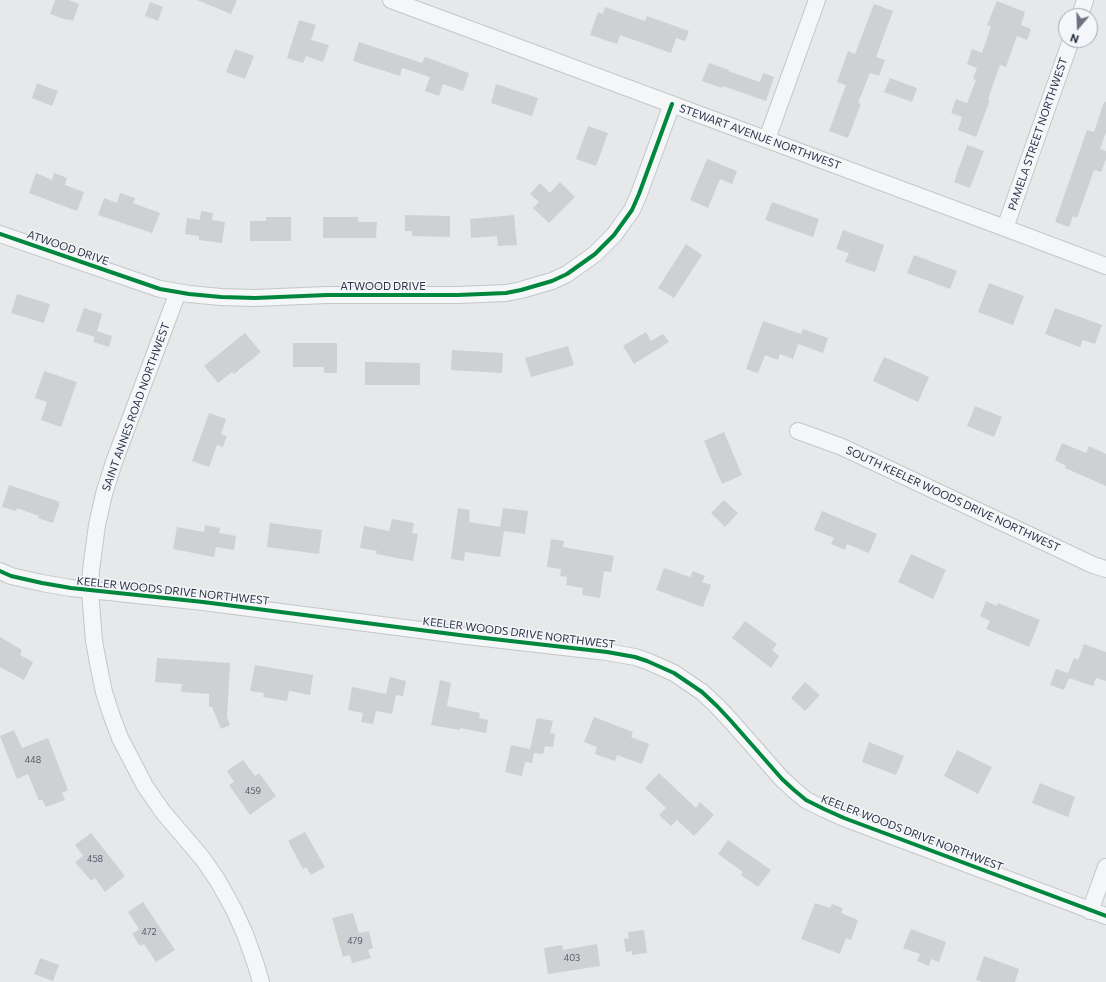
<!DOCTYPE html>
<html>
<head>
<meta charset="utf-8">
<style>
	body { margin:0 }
	#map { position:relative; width:1106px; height:982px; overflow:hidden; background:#e6e8ea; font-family:Commissioner,sans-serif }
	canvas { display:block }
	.north { position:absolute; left:1058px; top:8px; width:40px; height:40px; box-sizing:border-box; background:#f4f6f9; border:1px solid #a4a8b1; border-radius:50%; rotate:199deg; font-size:11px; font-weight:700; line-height:16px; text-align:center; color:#2b3445 }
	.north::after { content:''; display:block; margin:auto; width:14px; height:18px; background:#6c737f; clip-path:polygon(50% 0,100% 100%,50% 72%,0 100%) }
</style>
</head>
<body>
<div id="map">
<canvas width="1106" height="982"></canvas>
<div class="north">N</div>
</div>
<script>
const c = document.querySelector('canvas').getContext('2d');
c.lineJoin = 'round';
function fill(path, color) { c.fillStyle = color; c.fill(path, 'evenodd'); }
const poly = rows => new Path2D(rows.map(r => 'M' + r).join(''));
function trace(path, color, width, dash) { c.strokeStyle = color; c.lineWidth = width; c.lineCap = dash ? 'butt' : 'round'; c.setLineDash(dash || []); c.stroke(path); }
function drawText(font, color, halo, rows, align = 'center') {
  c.font = font + ' Commissioner,sans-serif'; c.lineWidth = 3; c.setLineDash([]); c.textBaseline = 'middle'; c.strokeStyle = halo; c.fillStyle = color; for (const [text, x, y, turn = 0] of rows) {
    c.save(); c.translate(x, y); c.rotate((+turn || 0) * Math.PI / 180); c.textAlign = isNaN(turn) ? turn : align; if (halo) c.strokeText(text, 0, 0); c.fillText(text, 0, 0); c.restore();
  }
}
fill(poly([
	[55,0,69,0,79,4,73,21,67,19,67,20,50,14],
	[197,0,237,0,231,14],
	[997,1,1025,12,1021,25,1031,29,1027,40,1017,36,1006,67,1000,65,988,99,990,100,976,137,958,130,962,117,951,113,956,99,967,103,976,80,973,79,977,68,967,64,972,49,982,53,991,26,987,25],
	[150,2,163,7,158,21,145,16],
	[874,4,893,11,876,57,885,60,879,76,870,73,858,103,861,104,848,138,829,131,846,85,837,82,848,51,855,54],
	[605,7,645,21,647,16,689,31,685,41,676,38,671,53,620,35,617,44,590,35,598,12,603,14],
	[299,20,316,25,311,40,329,45,323,62,306,56,303,63,287,58],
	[359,42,422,63,425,57,469,73,463,91,443,84,439,96,425,91,430,77,402,68,400,76,353,61],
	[235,49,254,56,245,79,226,72],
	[709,63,729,70,728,71,760,82,763,73,774,77,766,101,723,86,722,88,702,81],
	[890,78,917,88,912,102,884,92],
	[37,83,58,91,52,106,32,98],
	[496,84,538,98,532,116,491,103],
	[1104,102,1106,102,1106,132,1100,149,1106,151,1106,159,1101,172,1094,170,1077,218,1073,216,1069,227,1055,222,1087,130,1094,132],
	[588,126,608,133,596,166,576,159],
	[967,145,984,151,970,188,954,182],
	[707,159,737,171,732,184,720,179,708,208,690,200],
	[36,173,52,180,54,173,67,178,65,185,84,192,77,211,29,193],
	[560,182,575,197,549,223,533,208,539,202,530,194,540,183,550,193],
	[120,193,135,198,133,203,160,213,152,233,98,215,104,198,117,203],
	[772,202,819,219,813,237,765,220],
	[201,211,213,213,212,220,225,222,222,243,199,240,199,236,185,234,187,218,200,220],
	[405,215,450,216,450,237,412,236,412,231,405,231],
	[514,215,517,245,498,246,497,236,471,238,470,219],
	[266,217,291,217,291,241,250,241,250,221,266,221],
	[323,217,358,217,358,222,377,222,376,238,323,238],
	[843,230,884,245,875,272,845,262,849,253,836,249],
	[686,244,702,255,674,298,658,288],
	[914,255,957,271,950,289,907,273],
	[989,283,1024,296,1013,325,978,312],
	[17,294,50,304,44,323,11,313],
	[84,308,102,314,97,331,112,336,109,347,93,342,95,337,76,331],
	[1055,308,1102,325,1095,344,1083,340,1080,347,1045,334],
	[763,321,801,334,803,329,828,338,823,353,798,344,793,359,780,354,778,360,765,355,758,373,746,369],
	[646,332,651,341,663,334,669,342,634,364,623,346],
	[245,333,261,352,234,374,232,372,218,383,204,366],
	[293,343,337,343,337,373,324,373,324,367,293,367],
	[568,346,574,365,531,377,525,358],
	[452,350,503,353,502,373,451,370],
	[884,357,929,377,918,402,873,381],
	[365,362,420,363,420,385,365,385],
	[44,371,77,382,61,427,41,420,47,402,35,398],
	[975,406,1002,417,994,437,967,426],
	[209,413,226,419,221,434,227,436,223,447,217,445,209,467,192,461],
	[724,432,742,475,722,484,704,441],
	[1062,443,1086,453,1089,446,1106,454,1106,486,1065,468,1066,466,1055,460],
	[9,485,60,502,53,523,38,518,39,516,17,508,16,511,2,507],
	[724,500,738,513,725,527,711,513],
	[458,508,470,510,469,522,500,527,503,508,528,511,525,534,504,531,500,557,465,552,464,561,451,559],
	[822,511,877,534,869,553,847,544,845,550,831,544,834,538,814,530],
	[392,519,414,523,412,533,418,534,413,561,376,554,377,551,360,548,364,526,389,531],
	[270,523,322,530,319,554,267,547],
	[205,525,220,528,219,533,236,536,234,550,216,547,214,557,173,549,177,527,204,532],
	[551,539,564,541,563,547,614,556,611,572,604,571,600,598,582,595,583,588,566,585,567,577,560,576,561,569,547,567],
	[911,554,946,570,933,599,898,582],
	[664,568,690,577,693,571,705,576,702,582,711,585,703,607,656,590],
	[986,601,997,606,998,603,1040,620,1029,647,986,629,990,621,980,616],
	[745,621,777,644,772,650,779,656,771,668,732,638],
	[0,637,22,650,20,655,33,662,24,680,0,667],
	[1084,644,1106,652,1106,681,1096,678,1093,686,1069,678,1064,690,1050,685,1056,669,1068,673,1074,658,1078,660],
	[157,658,230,663,227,717,230,725,221,729,212,707,209,707,209,694,181,692,182,684,155,682],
	[255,665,313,675,310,695,289,691,287,701,263,697,264,693,250,691],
	[390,677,406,681,403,696,396,695,392,714,376,711,373,724,361,722,363,713,348,710,352,687,386,694],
	[440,680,451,683,447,706,480,713,479,718,488,720,486,733,460,728,460,730,431,725],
	[805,682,820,695,805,711,791,698],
	[594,717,633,732,631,737,649,744,642,764,617,755,615,761,595,754,597,747,584,742],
	[537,718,553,721,550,733,555,734,553,747,545,746,543,754,534,753,532,763,525,762,522,776,505,772,511,745,530,749],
	[14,730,22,748,48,738,68,790,62,793,65,800,46,807,42,799,39,801,28,774,17,779,0,736],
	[869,742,904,756,896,775,862,762],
	[957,750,992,767,978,794,944,776],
	[243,760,255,776,259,773,276,796,250,815,229,785,234,782,227,771],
	[659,773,696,808,700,802,714,815,694,836,677,820,671,826,659,815,666,808,645,788],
	[1040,783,1075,797,1068,817,1032,803],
	[305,832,325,867,311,875,306,867,303,869,288,841],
	[91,833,125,876,105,892,95,878,91,881,75,862,83,856,75,845],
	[728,840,771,870,758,887,741,875,743,872,718,854],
	[143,902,175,950,156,962,144,944,140,946,132,934,139,929,128,912],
	[815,903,830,908,832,904,843,908,841,913,858,920,851,940,846,938,840,954,801,939],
	[353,913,359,933,369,931,373,948,368,950,371,958,352,963,350,955,343,957,332,918],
	[911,929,946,942,939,962,931,959,929,966,917,961,920,954,903,948],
	[644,930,647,953,632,955,632,951,626,952,624,939,629,938,628,932],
	[597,944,600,966,548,974,544,948,562,945,563,950],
	[984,956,1019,969,1015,982,982,982,976,980],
	[40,958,59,965,53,981,34,974]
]), '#ced0d3');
const minor = poly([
	[391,0,1005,228,1106,266],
	[1080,16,1085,0],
	[767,139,817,0],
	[1005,228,1071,40],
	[0,234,160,289,189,294,221,297,255,298,327,295,458,295,506,293,521,290,552,281,567,274,595,254,614,235,632,210,639,194,672,104],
	[178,292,114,462,104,494,97,525,91,570,90,591,94,641,99,668,104,692,111,714,120,738,145,786,163,812,203,859,218,881,234,910,245,934,256,965,261,982],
	[798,431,842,447,1093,565,1106,569],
	[0,571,11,576,42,583,71,588,203,602,467,636,607,652,635,657,647,661,674,673,702,692,717,706,731,721,782,779,794,790,806,800,824,809,844,818,1106,916],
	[1090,911,1106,867]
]);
trace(minor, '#c4c6c8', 18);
trace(minor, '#f5f6f7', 16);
trace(poly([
	[0,234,160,289,189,294,221,297,255,298,327,295,458,295,506,293,521,290,552,281,567,274,595,254,614,235,632,210,639,194,672,104],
	[0,571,11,576,42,583,71,588,203,602,467,636,607,652,635,657,647,661,674,673,702,692,717,706,731,721,782,779,794,790,806,800,824,809,844,818,1106,916]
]), '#00873e', 4);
drawText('9px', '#545c69', null, [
	["448",33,760],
	["459",253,791],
	["458",95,859],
	["472",149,932],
	["479",355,941],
	["403",572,958]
]);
drawText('11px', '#2b3445', '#f4f6f9', [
	["PAMELA STREET NORTHWEST",1038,134,-71],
	["STEWART AVENUE NORTHWEST",760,137,20],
	["ATWOOD DRIVE",68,248,19],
	["ATWOOD DRIVE",383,286],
	["SAINT ANNES ROAD NORTHWEST",136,407,-70],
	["SOUTH KEELER WOODS DRIVE NORTHWEST",953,499,25],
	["KEELER WOODS DRIVE NORTHWEST",173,591,6],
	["KEELER WOODS DRIVE NORTHWEST",519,633,7],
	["KEELER WOODS DRIVE NORTHWEST",912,833,21]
]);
</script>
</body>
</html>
